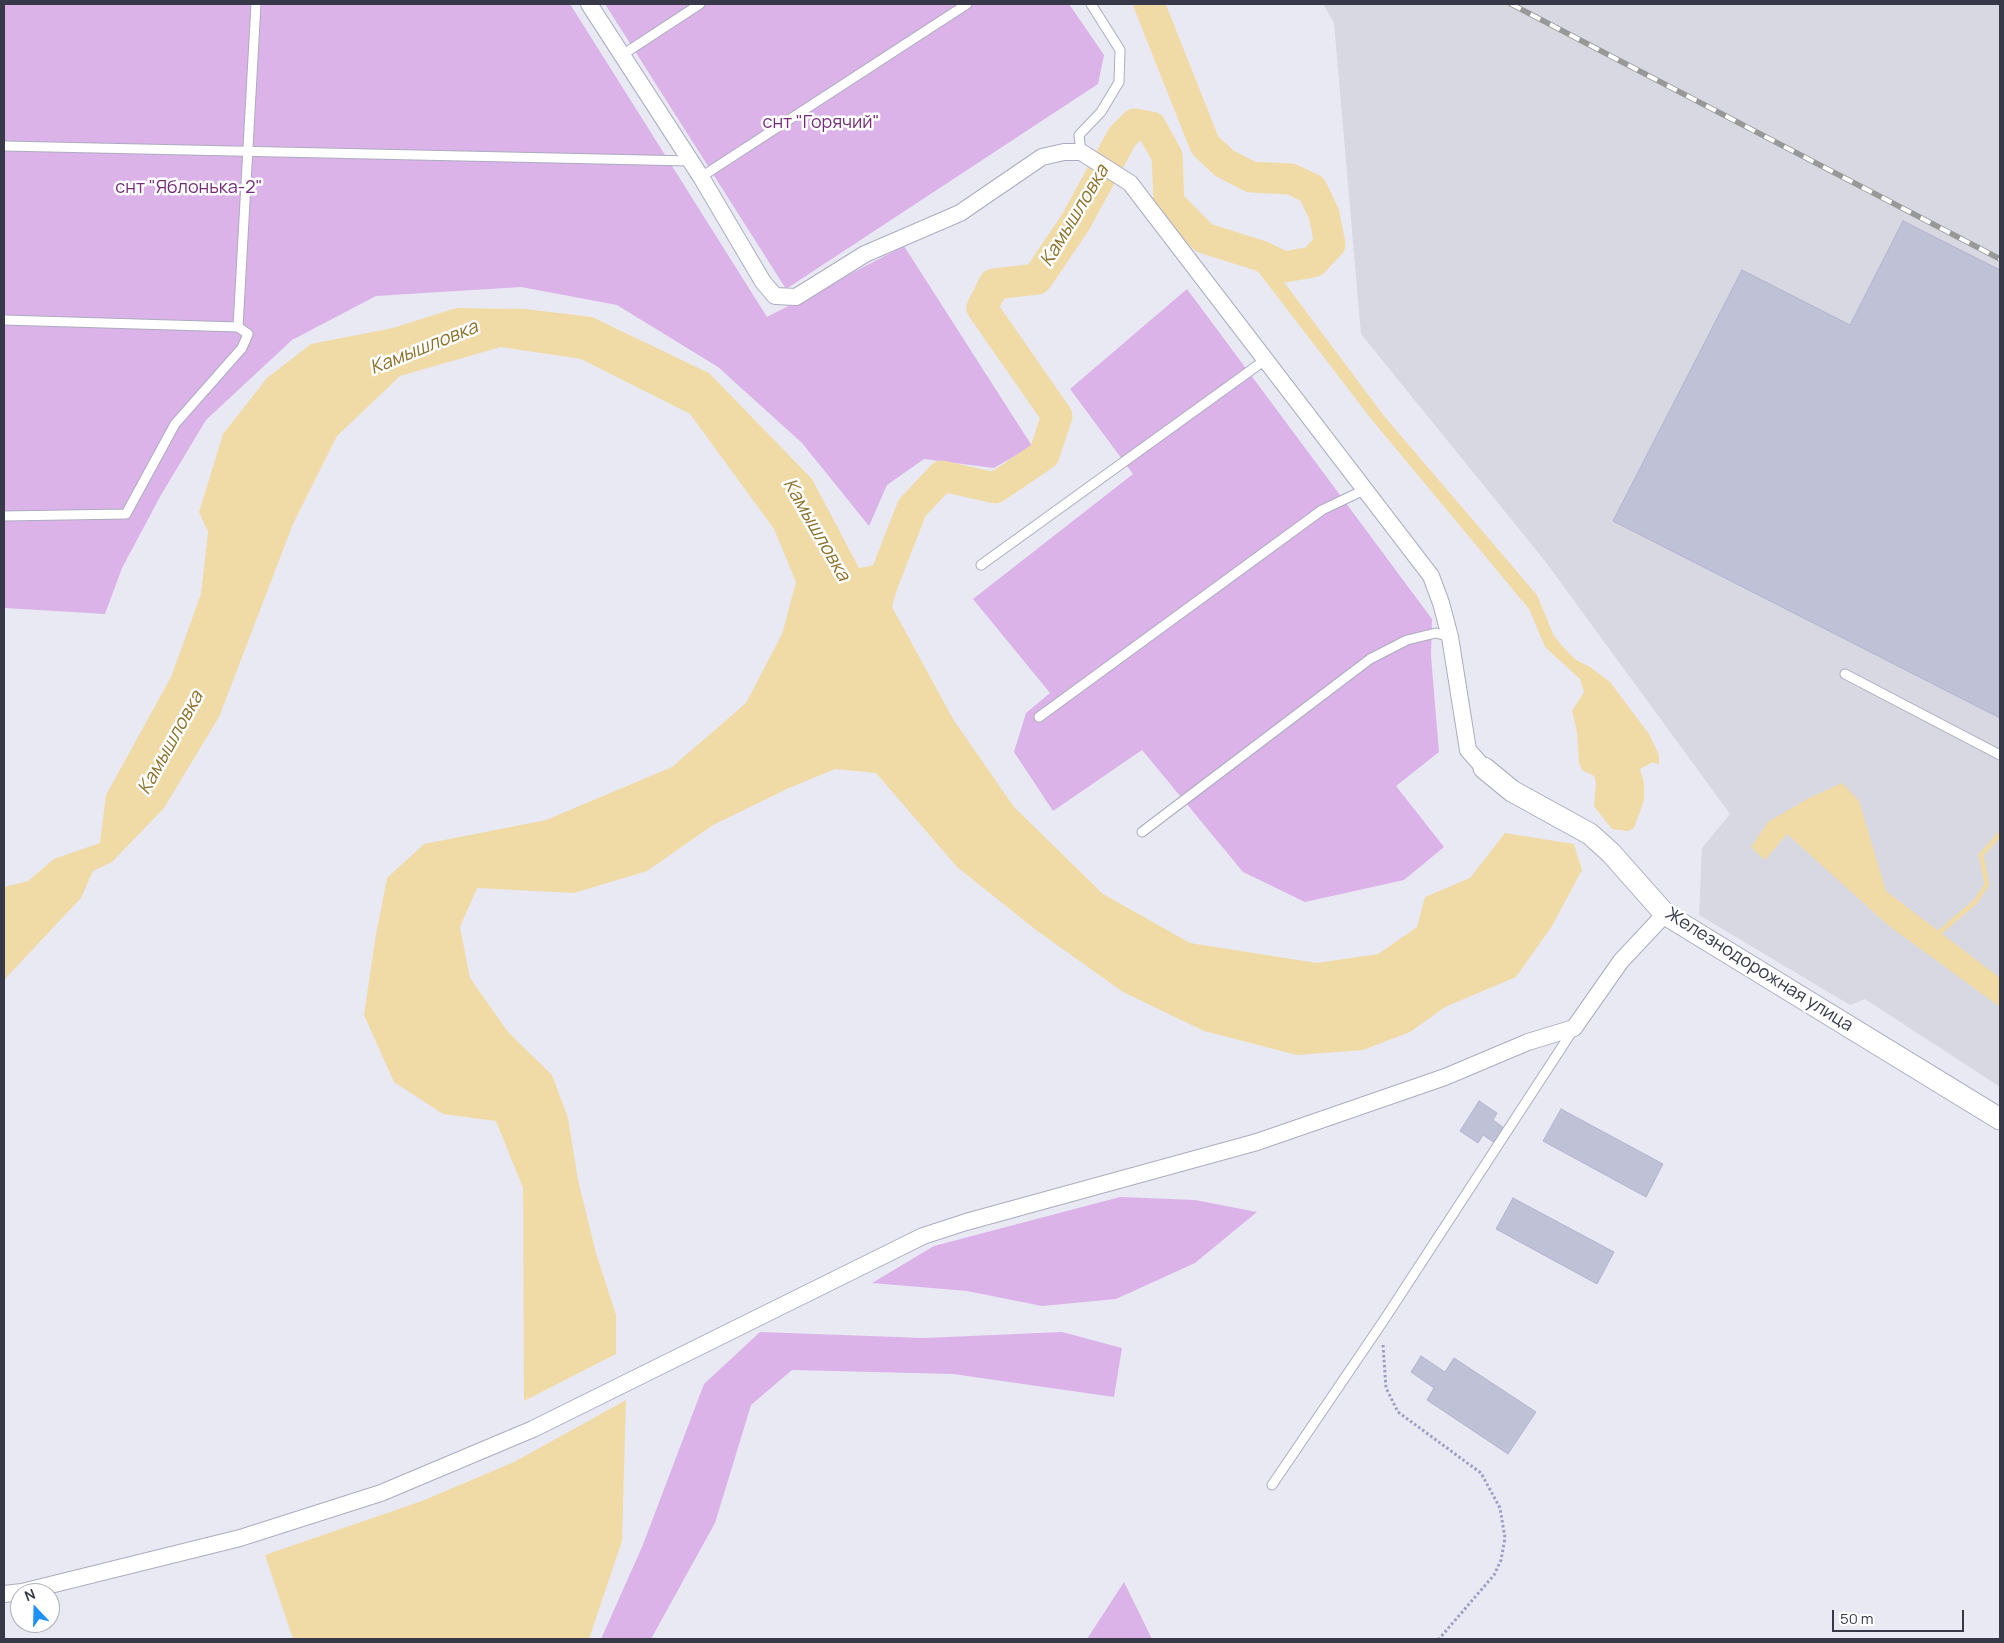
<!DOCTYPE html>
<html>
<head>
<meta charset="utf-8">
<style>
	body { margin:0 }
	#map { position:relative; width:2004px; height:1643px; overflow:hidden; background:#e9e9f4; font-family:Manrope,sans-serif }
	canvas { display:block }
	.frame { position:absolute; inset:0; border:5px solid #373948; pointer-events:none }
	.north { position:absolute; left:10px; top:1583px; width:50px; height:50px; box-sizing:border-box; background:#fff; border:1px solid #afb0b6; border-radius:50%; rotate:339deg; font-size:14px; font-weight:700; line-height:20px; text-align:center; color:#373948 }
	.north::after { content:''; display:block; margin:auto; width:18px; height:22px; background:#1d93f8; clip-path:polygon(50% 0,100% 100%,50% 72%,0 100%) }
	.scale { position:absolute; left:1832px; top:1610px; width:132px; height:22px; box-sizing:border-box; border:2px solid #373948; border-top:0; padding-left:6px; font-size:15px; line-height:18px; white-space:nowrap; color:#373948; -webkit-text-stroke:4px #fff; paint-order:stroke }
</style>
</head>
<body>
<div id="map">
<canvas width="2004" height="1643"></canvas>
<div class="frame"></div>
<div class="north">N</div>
<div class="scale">50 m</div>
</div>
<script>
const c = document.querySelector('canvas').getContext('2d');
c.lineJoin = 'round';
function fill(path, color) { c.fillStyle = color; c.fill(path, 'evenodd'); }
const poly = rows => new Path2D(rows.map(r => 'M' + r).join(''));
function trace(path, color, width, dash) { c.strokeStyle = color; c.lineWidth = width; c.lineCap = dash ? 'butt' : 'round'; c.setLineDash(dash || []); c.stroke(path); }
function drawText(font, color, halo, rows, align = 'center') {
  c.font = font + ' Manrope,sans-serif'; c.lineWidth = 5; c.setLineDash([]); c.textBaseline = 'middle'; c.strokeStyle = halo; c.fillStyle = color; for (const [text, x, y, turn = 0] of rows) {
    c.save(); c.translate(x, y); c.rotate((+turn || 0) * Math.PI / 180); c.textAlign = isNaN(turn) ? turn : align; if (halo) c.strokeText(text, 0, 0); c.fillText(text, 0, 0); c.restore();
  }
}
fill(poly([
	[1323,4,2000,4,2000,1087,1865,999,1850,1005,1699,915,1702,848,1730,814,1545,561,1361,334,1334,23]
]), '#d7d8e1');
fill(poly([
	[4,4,570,4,767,317,904,246,1032,446,994,468,924,459,887,485,869,526,802,443,718,367,617,305,521,287,376,296,292,340,206,420,161,495,122,568,105,614,5,608,4,645],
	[605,4,1069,4,1104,55,1098,84,786,289],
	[1187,289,1432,619,1431,656,1439,752,1396,786,1444,847,1404,880,1305,902,1243,872,1142,750,1053,811,1014,752,1026,713,1050,693,973,599,1133,474,1070,389],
	[1120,1197,1195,1200,1257,1212,1195,1263,1116,1299,1042,1306,967,1291,872,1283,934,1246],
	[760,1332,924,1338,1062,1332,1122,1348,1114,1397,953,1374,792,1370,751,1405,715,1523,651,1639,601,1639,642,1547,704,1384],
	[1124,1582,1152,1639,1087,1639]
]), '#dbb3e8');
fill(poly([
	[1246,247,1260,250,1384,416,1537,595,1554,636,1564,648,1576,660,1590,667,1610,682,1649,734,1659,755,1659,765,1653,762,1640,769,1644,783,1644,800,1634,828,1628,831,1612,829,1607,823,1594,806,1596,783,1594,776,1582,770,1579,763,1577,732,1572,711,1584,692,1580,679,1545,647,1529,609,1372,420,1253,265],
	[456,308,525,309,592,317,709,373,812,479,859,568,893,562,903,566,892,607,953,719,1014,807,1103,894,1190,943,1317,963,1378,954,1417,927,1425,897,1470,878,1505,833,1574,844,1582,870,1552,926,1516,977,1445,1007,1410,1032,1363,1050,1297,1055,1204,1031,1123,992,1036,930,957,867,876,773,835,769,789,788,713,825,647,871,574,893,477,888,460,927,470,978,508,1032,552,1075,568,1118,578,1180,596,1253,616,1315,616,1354,524,1401,523,1188,496,1121,443,1114,394,1082,364,1015,375,940,387,878,424,844,546,820,672,767,746,703,782,634,796,582,774,529,690,414,581,359,501,347,400,376,337,436,293,524,219,717,164,808,112,862,93,871,81,898,4,980,4,887,28,881,54,859,100,843,106,795,171,677,201,594,208,532,199,512,223,434,267,378,311,344,393,328],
	[1842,783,1859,801,1886,891,2000,978,2000,1007,1889,926,1787,834,1765,860,1751,847,1768,822,1809,798],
	[626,1400,622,1541,589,1639,293,1639,265,1555,422,1501,514,1462]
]), '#f0dba7');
trace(poly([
	[1940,932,1976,901,1987,884,1981,855,2000,834]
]), '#f0dba7', 5);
trace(poly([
	[869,590,880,590,912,508,942,476,995,488,1044,455,1057,416,982,308,994,284,1037,279,1075,223,1122,137,1135,124,1151,127,1167,156,1169,203,1204,238,1261,256,1284,267,1313,262,1330,244,1324,214,1312,189,1291,179,1251,177,1224,163,1205,145,1149,4]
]), '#f0dba7', 31);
const building = poly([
	[1903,221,2000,270,2000,718,1613,521,1742,270,1850,325,1903,221],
	[1479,1101,1497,1113,1493,1120,1504,1128,1495,1143,1483,1135,1478,1143,1460,1131,1479,1101],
	[1561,1109,1663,1164,1646,1197,1543,1141,1561,1109],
	[1513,1198,1614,1252,1597,1284,1496,1229,1513,1198],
	[1421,1356,1445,1372,1454,1358,1536,1412,1508,1454,1427,1400,1434,1388,1411,1372,1421,1356]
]);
fill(building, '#bfc1d6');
trace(building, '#b2b4d1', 1);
const service = poly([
	[622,55,700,4],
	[4,146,691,161],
	[1081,152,1079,135,1101,112,1119,82,1120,50,1091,4],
	[701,177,967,4],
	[4,320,238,327,248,334,242,348,175,424,126,514,4,516],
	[238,327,256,4],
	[981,565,1265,360],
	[1845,674,2000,755],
	[1039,717,1322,510,1364,490],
	[1142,832,1370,659,1407,640,1436,633,1450,637],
	[1272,1485,1384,1320,1573,1030]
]);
const minor = poly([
	[589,4,701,177,763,282,775,296,796,297,865,254,960,213,1042,157,1064,152,1081,152,1130,183,1431,576,1441,603,1450,637,1468,750,1484,768],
	[4,1594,22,1592,240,1538,381,1493,533,1429,923,1236,966,1222,1257,1142,1445,1077,1528,1042,1574,1028,1621,961,1665,914]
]);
const tertiary = poly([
	[1484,768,1512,791,1590,834,1611,853,1665,914,2000,1119]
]);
trace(service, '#acacc0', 11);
trace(minor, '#acacc0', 18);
trace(tertiary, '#acacc0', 23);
trace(poly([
	[1383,1345,1386,1388,1398,1412,1481,1473,1500,1508,1505,1538,1501,1560,1494,1575,1439,1639]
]), '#9d9fc2', 3, [2.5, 2.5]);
trace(service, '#fff', 9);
trace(minor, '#fff', 16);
trace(tertiary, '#fff', 21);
const rail = poly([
	[1511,4,2000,259]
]);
trace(rail, '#989898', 5.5);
trace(rail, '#fff', 4, [11]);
drawText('18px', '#752a7a', '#fff', [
	["снт \"Горячий\"",821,123],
	["снт \"Яблонька-2\"",189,188]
]);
drawText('18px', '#373948', '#fff', [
	["Железнодорожная улица",1759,970,32]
]);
drawText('italic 19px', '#8b7129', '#fff', [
	["Камышловка",1075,216,-59],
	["Камышловка",424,348,-22],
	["Камышловка",816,530,60],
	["Камышловка",171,743,-61]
]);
</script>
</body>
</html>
